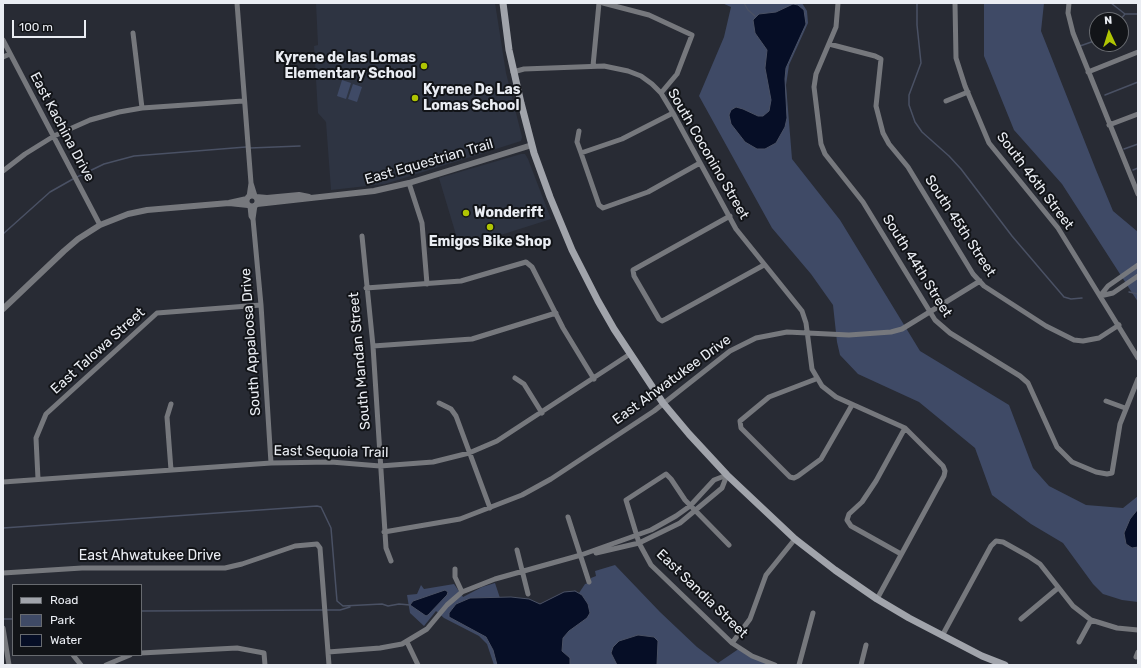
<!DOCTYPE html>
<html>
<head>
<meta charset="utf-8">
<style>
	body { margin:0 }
	#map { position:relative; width:1141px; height:668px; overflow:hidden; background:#282b34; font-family:Rubik,sans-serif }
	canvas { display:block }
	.frame { position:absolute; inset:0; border:4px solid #eaedf3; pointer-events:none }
	.legend { position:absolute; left:12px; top:584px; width:130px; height:72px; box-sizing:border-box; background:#121418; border:1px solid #686b70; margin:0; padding:5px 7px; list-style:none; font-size:12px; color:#eaedf3 }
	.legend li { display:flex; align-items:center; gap:8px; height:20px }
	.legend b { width:20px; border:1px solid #686b70 }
	.north { position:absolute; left:1089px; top:12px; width:40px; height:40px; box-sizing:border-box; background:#121418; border:1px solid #686b70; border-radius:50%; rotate:356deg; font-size:11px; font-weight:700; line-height:16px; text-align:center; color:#eaedf3 }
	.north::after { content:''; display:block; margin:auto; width:14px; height:18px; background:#b0c503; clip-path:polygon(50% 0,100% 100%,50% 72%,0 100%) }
	.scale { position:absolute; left:12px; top:20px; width:74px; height:18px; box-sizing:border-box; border:2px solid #eaedf3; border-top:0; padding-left:5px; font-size:12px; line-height:14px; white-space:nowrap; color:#eaedf3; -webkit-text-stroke:3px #121418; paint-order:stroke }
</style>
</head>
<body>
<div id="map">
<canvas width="1141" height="668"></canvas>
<div class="frame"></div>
<ul class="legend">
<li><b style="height:5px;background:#a1a4ab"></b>Road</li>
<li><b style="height:11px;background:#3f4a66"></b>Park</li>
<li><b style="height:11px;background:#060e26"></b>Water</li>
</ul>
<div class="north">N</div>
<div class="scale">100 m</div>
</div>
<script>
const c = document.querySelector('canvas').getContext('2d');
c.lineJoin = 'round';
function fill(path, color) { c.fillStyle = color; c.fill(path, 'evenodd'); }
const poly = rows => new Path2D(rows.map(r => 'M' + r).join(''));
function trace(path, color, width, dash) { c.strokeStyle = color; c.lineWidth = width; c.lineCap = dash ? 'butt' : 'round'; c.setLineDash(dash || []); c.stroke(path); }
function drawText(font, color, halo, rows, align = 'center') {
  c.font = font + ' Rubik,sans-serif'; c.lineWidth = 4; c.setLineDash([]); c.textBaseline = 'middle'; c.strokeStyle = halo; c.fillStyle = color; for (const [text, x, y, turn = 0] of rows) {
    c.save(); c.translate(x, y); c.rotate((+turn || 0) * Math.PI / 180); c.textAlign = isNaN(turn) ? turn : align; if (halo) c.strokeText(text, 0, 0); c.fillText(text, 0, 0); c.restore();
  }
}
fill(poly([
	[316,3,495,3,506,73,522,137,521,141,385,184,331,190,326,122,318,113,314,46,318,45],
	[521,154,525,154,528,159,551,219,460,248,439,178]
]), '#2e3442');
fill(poly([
	[722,3,802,3,807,11,808,23,789,65,786,85,792,159,840,220,920,351,1009,405,1033,468,1049,486,1086,505,1123,508,1138,496,1138,602,1122,600,1103,594,1093,584,1063,543,1031,524,992,495,975,448,919,402,858,374,840,355,837,342,833,305,811,274,772,228,699,96,724,37,731,7],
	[984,3,1044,3,1041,31,1096,170,1113,211,1138,232,1138,302,1062,184,1014,130,984,56],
	[342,80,351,83,346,99,337,96],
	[353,84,362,87,357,102,348,99],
	[615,565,660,612,697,647,718,663,740,648,775,665,494,665,487,644,479,636,444,618,436,611,424,626,410,613,407,595,417,594,421,585,424,589,454,584,463,597,482,587,495,583,500,598,529,599,540,604,564,592,575,591,579,593,585,584,591,582,591,578,596,576,595,571]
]), '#3f4a66');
const water = poly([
	[793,4,798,5,804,10,806,24,786,68,785,79,787,118,785,127,776,143,765,149,757,149,745,142,731,124,729,115,731,110,736,107,743,109,758,116,763,116,769,111,771,100,765,68,767,50,755,33,753,20,759,14,776,12,793,4],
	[1138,509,1138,547,1132,548,1126,544,1124,533,1130,519,1138,509],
	[445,590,448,592,447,595,428,615,426,616,410,605,413,601,445,590],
	[575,591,582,595,588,604,590,613,587,618,569,631,563,638,562,651,570,658,570,665,497,665,493,650,486,637,449,617,449,613,456,604,470,598,511,597,529,599,540,604,564,592,575,591],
	[638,635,654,637,658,641,657,665,617,665,611,653,613,647,619,641,638,635]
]);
fill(water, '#060e26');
trace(water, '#4a5164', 1);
trace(poly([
	[744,3,748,10,755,16],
	[917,3,917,25,921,63,909,95,909,105,915,122,922,132,949,156,961,169,1012,236,1064,297,1071,299,1082,298],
	[1111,3,1125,14],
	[1120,20,1125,14,1138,14],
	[1080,46,1097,40],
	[1105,95,1138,82],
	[250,148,300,146],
	[1124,149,1138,144],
	[1133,170,1138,168],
	[77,177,104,164,134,156,246,147],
	[3,234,50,192,73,179],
	[1129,292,1138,294],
	[3,528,317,506,321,507,331,528,337,601,343,606,382,604,388,606,399,604,410,605],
	[327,610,340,610,350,607],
	[141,611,323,610],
	[3,619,13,619]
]), '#4a5164', 1.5);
trace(poly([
	[237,3,251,183,255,196],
	[603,3,649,15,692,35,677,74,661,93],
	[838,3,836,27,816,74,814,87,821,144,825,154,863,202,935,320,950,333,1020,376,1028,383,1057,447,1072,462,1096,472,1107,474,1112,473,1120,424,1138,379],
	[955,3,956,58,965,86,989,143,1058,228,1138,358],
	[1069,3,1068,13,1073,33,1138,194],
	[133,33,142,108],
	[3,40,100,225],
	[829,44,875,56,881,59,876,106,883,133,889,144,908,167,973,274,984,286,1046,326,1074,340,1083,341,1099,338,1119,325],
	[3,57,10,54],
	[593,66,599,3],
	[513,72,524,69,604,66,628,71,641,76,652,84,661,93,673,113,736,229,802,311,806,323,812,369,822,386,836,397,905,428,943,466,945,471,944,476,877,599],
	[1088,72,1138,52],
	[946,101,968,92],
	[1109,125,1138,114],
	[579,131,577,142,581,153,599,205,603,208,648,192,700,163],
	[581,153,622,139,673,113],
	[3,171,25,154,54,136,90,120,119,112,142,108,243,101],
	[409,183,422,223,427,284],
	[249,197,251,183],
	[250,206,251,216,253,219,261,305,271,463],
	[730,216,633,270,634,276,659,319,662,321,666,319,764,265],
	[253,219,255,205],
	[362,236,373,346,386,548,391,561],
	[366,288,461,281,526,262,532,267,563,328,594,379],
	[1100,296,1108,286,1138,265],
	[1100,296,1113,293,1138,276],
	[373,346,472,339,556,313],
	[515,378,524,384,542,413],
	[816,379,769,397,740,421,741,428,790,477,794,478,798,476,821,459,852,405],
	[1106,401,1125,408],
	[439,403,451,409,456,416,490,508],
	[171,470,167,417,171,404],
	[38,479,36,438,46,414,157,313,261,305],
	[3,482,271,463,331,462,380,466,433,462,469,453,497,441,630,354],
	[568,517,589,582],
	[384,532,460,519,522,495,551,479,654,411,730,351,756,338,787,332,849,335,891,332,902,329,980,281],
	[729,545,685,500,671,479,666,474,626,500,639,543,651,565,732,643,752,656,775,665],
	[517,550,528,594],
	[596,553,639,543,680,523,722,488,727,475],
	[901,554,851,526,847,520,849,514,862,502,876,481,905,428],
	[455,569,455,577,462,592],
	[3,573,82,568,225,568,242,564,295,546,317,544,320,548,329,665],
	[1021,619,1058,588],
	[3,628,9,665],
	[942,636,991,546,996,541,1003,542,1028,556,1040,564,1073,606,1091,620,1117,628,1138,630],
	[407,642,418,665],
	[1079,642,1091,620],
	[732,643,750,619,766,575,795,539],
	[328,652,380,648,402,644,427,629,447,605,462,592,495,579,581,555,651,530,676,516,690,506,714,480,727,475],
	[141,653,237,648,264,653,265,665],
	[73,655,81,665],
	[1136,657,1138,652],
	[106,665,130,655],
	[799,665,813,613],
	[861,665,866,645]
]), '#76787d', 5);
trace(poly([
	'246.5 201a5.5 5.5 0 1 1 11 0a5.5 5.5 0 1 1-11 0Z',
	[256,197,267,198,299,195,309,197],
	[229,203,248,205],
	[257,204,374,191,409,183,532,145],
	[3,309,64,251,78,239,100,225,128,214,147,210,229,203,247,199]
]), '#76787d', 6);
trace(poly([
	[503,3,509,50,521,103,534,153,550,197,572,250,598,301,614,329,663,403,689,434,727,475,795,539,835,570,877,599,909,618,982,656,1005,665]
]), '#a1a4ab', 7);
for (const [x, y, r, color] of [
	[424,66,4,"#b0c503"],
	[415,98,4,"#b0c503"],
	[466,213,4,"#b0c503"],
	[490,227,4,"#b0c503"]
]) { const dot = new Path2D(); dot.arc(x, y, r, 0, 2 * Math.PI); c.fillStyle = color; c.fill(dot); trace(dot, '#121418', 1.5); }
drawText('bold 14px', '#eaedf3', '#121418', [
	["Kyrene de las Lomas",416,58,"right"],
	["Elementary School",416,74,"right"],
	["Kyrene De Las",423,90],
	["Lomas School",423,106],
	["Wonderift",474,213],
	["Emigos Bike Shop",490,242,"center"]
], 'left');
drawText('14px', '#eaedf3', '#121418', [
	["East Kachina Drive",62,127,62],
	["South Coconino Street",708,154,60],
	["East Equestrian Trail",429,162,-16],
	["South 46th Street",1035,181,53],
	["South 45th Street",960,226,57],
	["South 44th Street",917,266,58],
	["South Appaloosa Drive",251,342,-94],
	["East Talowa Street",98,351,-42],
	["South Mandan Street",360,361,-95],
	["East Ahwatukee Drive",672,380,-36],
	["East Sequoia Trail",331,452,1],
	["East Ahwatukee Drive",150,556],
	["East Sandia Street",702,594,44]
]);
</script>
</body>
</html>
